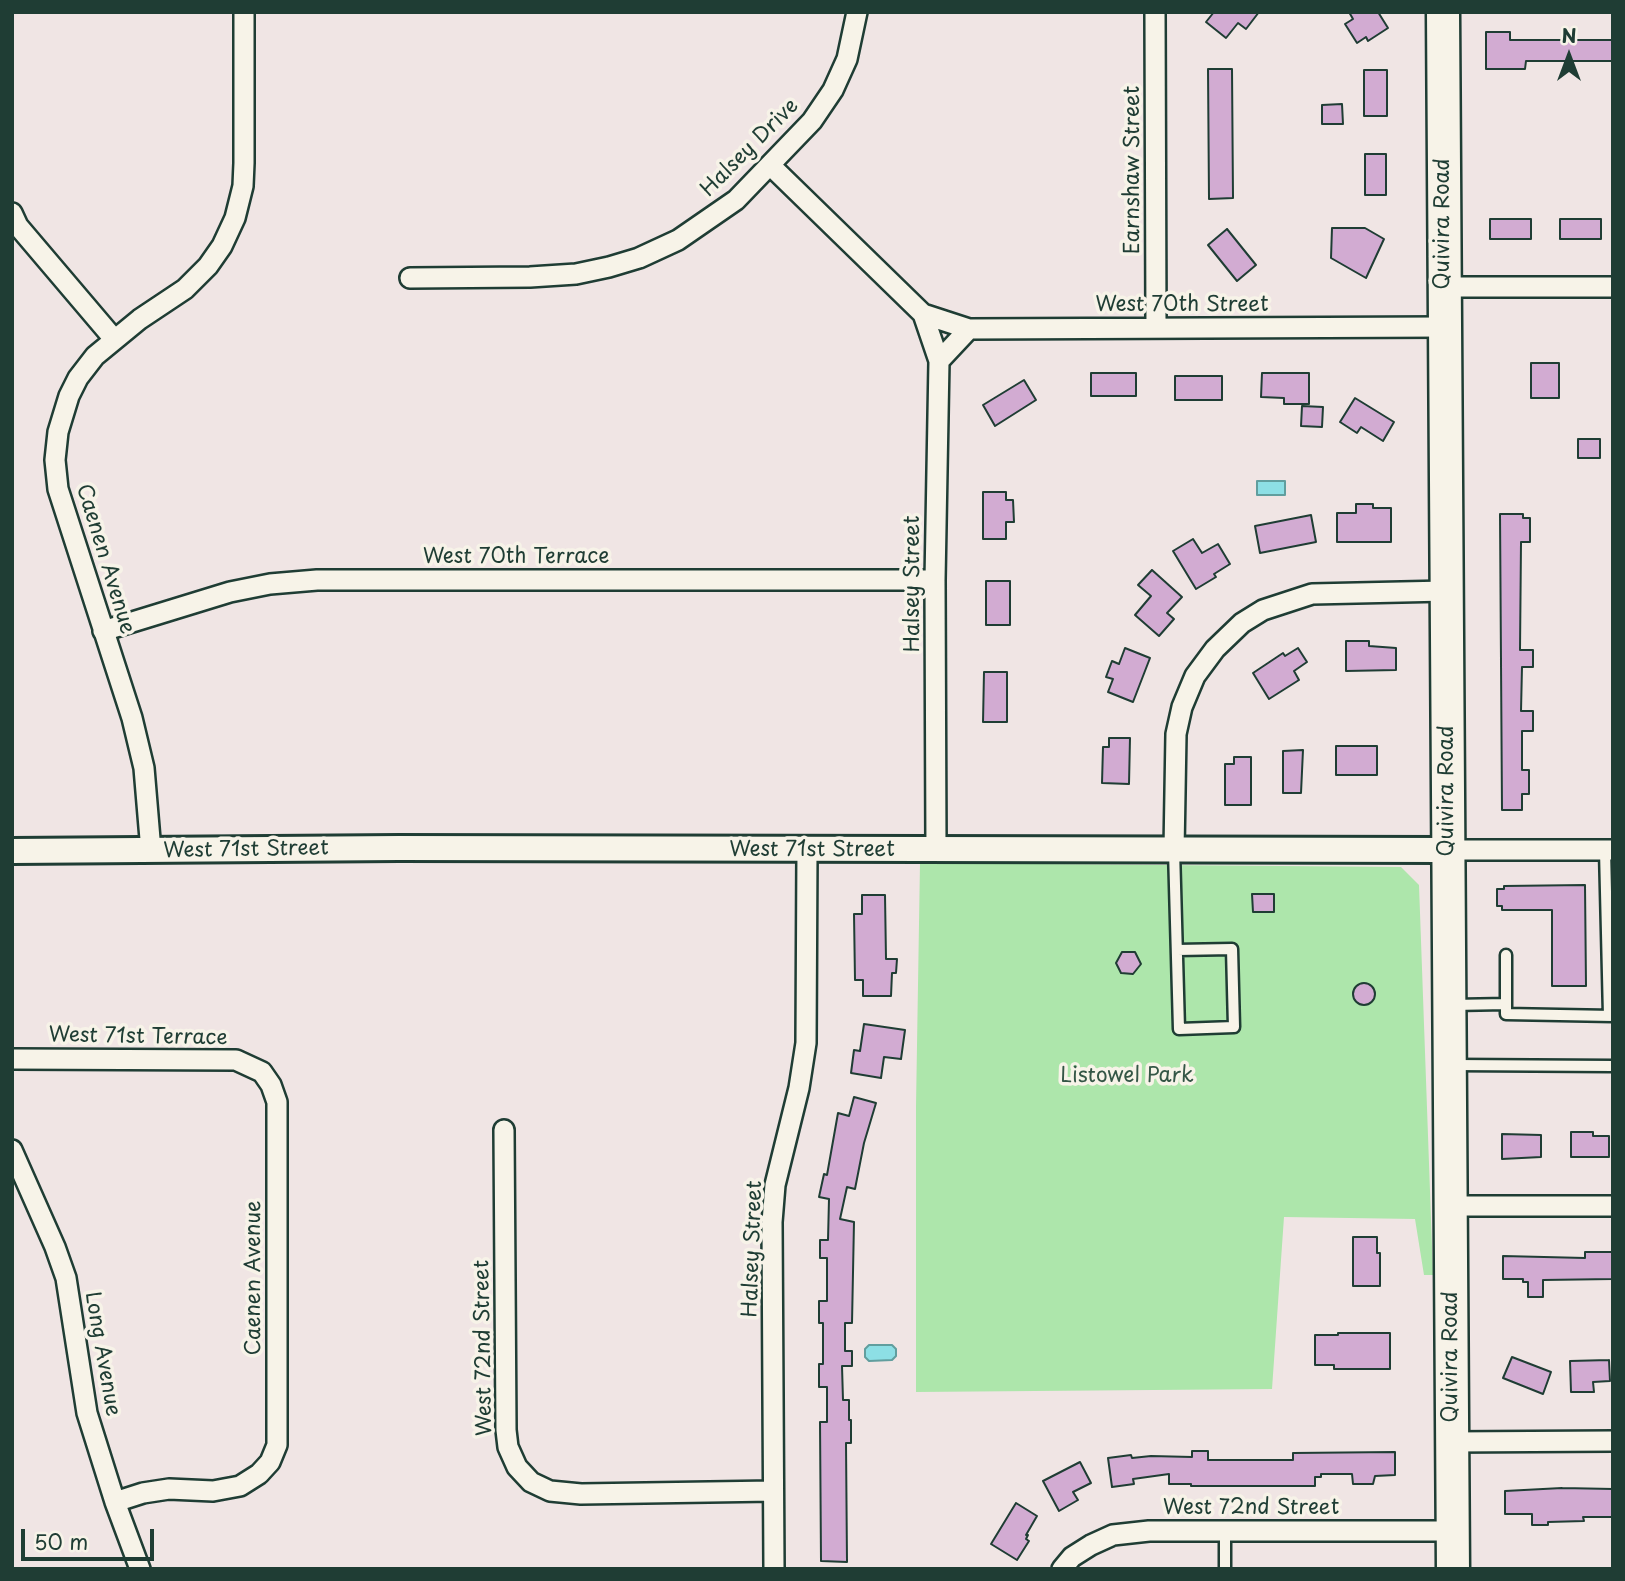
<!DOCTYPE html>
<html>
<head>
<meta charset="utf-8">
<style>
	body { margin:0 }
	#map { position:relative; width:1625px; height:1581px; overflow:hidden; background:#f0e5e4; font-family:"Playpen Sans",sans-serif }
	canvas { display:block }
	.frame { position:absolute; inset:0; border:14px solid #1f3d34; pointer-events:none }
	.north { position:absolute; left:1534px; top:21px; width:70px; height:70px; -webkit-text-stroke:5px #f7f3e8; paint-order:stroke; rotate:0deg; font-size:19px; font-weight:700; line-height:28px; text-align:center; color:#1f3d34 }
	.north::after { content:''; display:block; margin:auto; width:24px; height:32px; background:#1f3d34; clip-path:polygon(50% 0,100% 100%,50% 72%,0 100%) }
	.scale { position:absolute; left:21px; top:1529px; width:133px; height:32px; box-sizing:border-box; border:4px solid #1f3d34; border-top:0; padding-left:9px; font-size:21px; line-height:24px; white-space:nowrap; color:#1f3d34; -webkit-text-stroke:5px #f7f3e8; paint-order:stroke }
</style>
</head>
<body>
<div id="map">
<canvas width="1625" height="1581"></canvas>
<div class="frame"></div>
<div class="north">N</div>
<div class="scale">50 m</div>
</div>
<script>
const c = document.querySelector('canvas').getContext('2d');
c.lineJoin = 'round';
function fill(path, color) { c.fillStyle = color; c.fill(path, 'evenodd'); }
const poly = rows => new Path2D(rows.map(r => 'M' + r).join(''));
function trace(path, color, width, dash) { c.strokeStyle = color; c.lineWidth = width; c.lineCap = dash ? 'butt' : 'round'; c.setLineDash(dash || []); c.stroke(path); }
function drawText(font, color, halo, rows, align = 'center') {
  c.font = font + ' "Playpen Sans",sans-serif'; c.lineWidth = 7; c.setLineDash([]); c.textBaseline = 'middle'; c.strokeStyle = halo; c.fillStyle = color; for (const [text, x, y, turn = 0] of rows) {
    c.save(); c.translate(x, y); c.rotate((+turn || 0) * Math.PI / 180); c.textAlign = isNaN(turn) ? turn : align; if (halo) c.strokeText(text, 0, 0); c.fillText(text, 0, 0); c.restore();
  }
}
fill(poly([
	[920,863,1401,867,1419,885,1433,1275,1424,1275,1415,1219,1284,1217,1272,1389,916,1392,916,1106]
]), '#ade6ab');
const water = poly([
	[1257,481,1285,481,1285,495,1257,495,1257,481],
	[869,1345,892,1345,896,1349,896,1356,892,1360,869,1361,865,1357,865,1349,869,1345]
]);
fill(water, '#8ddfe5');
trace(water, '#619e9e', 2);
const building = poly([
	[1214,12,1259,12,1246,29,1238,23,1226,38,1206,22,1214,12],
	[1349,12,1378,12,1388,28,1368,41,1366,37,1357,43,1345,24,1353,19,1349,12],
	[1486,32,1510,32,1510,40,1613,40,1613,61,1526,61,1525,69,1486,69,1486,32],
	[1208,69,1232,69,1233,198,1209,199,1208,69],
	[1364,70,1387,70,1387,116,1364,116,1364,70],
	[1342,104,1343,124,1322,124,1322,105,1342,104],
	[1365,154,1386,154,1386,195,1365,195,1365,154],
	[1490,219,1531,219,1531,239,1490,239,1490,219],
	[1560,219,1601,219,1601,239,1560,239,1560,219],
	[1332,228,1365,228,1384,239,1366,278,1331,258,1332,228],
	[1227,229,1256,265,1237,281,1208,245,1227,229],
	[1531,363,1559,363,1559,398,1531,398,1531,363],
	[1091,373,1136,373,1136,396,1091,396,1091,373],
	[1262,373,1309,373,1309,404,1284,404,1284,398,1261,397,1262,373],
	[1175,376,1222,376,1222,400,1175,400,1175,376],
	[1024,380,1036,400,995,426,983,405,1024,380],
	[1355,398,1394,422,1383,441,1361,427,1357,433,1340,422,1355,398],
	[1302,406,1323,407,1322,427,1301,426,1302,406],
	[1578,439,1600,439,1600,458,1578,458,1578,439],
	[983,492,1006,492,1006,500,1013,500,1014,522,1006,522,1006,539,983,539,983,492],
	[1356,504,1373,504,1373,508,1391,508,1391,542,1337,542,1337,513,1356,513,1356,504],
	[1500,514,1523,514,1523,518,1530,518,1530,542,1521,542,1520,650,1533,650,1533,667,1522,667,1521,711,1533,711,1533,731,1522,731,1522,770,1529,770,1529,794,1522,794,1522,810,1502,810,1500,514],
	[1311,515,1316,542,1260,553,1255,526,1311,515],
	[1193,539,1202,553,1218,544,1230,564,1214,574,1216,577,1196,589,1173,551,1193,539],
	[1152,570,1182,597,1167,613,1174,619,1159,636,1135,615,1151,596,1138,585,1152,570],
	[986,581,1010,581,1010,625,986,625,986,581],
	[1346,641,1369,641,1369,646,1396,648,1396,670,1346,671,1346,641],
	[1125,648,1150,658,1133,702,1108,692,1113,679,1106,677,1112,661,1119,664,1125,648],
	[1298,648,1307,662,1294,671,1299,680,1269,699,1253,673,1283,653,1285,656,1298,648],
	[984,672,1007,672,1007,722,983,722,984,672],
	[1109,738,1130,738,1129,784,1102,783,1103,747,1109,747,1109,738],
	[1336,746,1377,746,1377,775,1336,775,1336,746],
	[1303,750,1301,793,1283,793,1283,751,1303,750],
	[1234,757,1251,757,1251,805,1225,805,1225,764,1234,764,1234,757],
	[1585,885,1586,986,1552,986,1552,910,1502,910,1502,906,1497,906,1497,889,1504,889,1504,886,1585,885],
	[1252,894,1274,894,1274,912,1253,912,1252,894],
	[862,895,885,895,886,959,897,959,896,973,892,973,891,996,863,996,863,980,855,980,854,914,862,914,862,895],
	[1122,952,1135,952,1141,964,1133,974,1121,973,1116,963,1122,952],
	'1353 994a11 11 0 1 1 22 0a11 11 0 1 1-22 0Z',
	[864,1024,905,1030,901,1059,884,1057,881,1078,851,1073,854,1050,860,1051,864,1024],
	[854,1097,876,1103,864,1143,855,1189,847,1187,840,1219,854,1222,852,1323,845,1323,845,1351,852,1351,852,1366,842,1366,843,1400,849,1400,849,1420,851,1420,851,1443,846,1443,847,1562,821,1561,820,1422,827,1422,827,1387,819,1387,819,1364,823,1364,823,1323,819,1323,819,1301,827,1301,827,1258,820,1258,820,1240,828,1240,829,1199,819,1197,824,1174,827,1175,838,1113,849,1116,854,1097],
	[1571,1132,1593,1132,1593,1136,1609,1136,1609,1157,1571,1157,1571,1132],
	[1502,1134,1541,1135,1541,1157,1502,1159,1502,1134],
	[1353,1237,1377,1237,1377,1253,1380,1253,1380,1286,1353,1286,1353,1237],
	[1585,1252,1613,1252,1613,1279,1543,1280,1543,1297,1528,1297,1528,1282,1523,1282,1523,1279,1503,1279,1503,1256,1585,1258,1585,1252],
	[1338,1333,1390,1333,1390,1369,1334,1369,1334,1365,1315,1365,1315,1335,1338,1335,1338,1333],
	[1512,1357,1551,1372,1543,1394,1503,1378,1512,1357],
	[1609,1360,1610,1381,1593,1382,1594,1392,1571,1392,1570,1361,1609,1360],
	[1192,1451,1208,1451,1208,1460,1293,1460,1293,1453,1395,1452,1395,1475,1375,1476,1373,1484,1353,1484,1352,1474,1321,1474,1321,1477,1315,1477,1315,1486,1191,1486,1191,1484,1169,1484,1169,1474,1133,1479,1134,1484,1112,1487,1108,1458,1131,1455,1132,1458,1151,1456,1192,1457,1192,1451],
	[1080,1462,1091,1483,1073,1492,1078,1500,1059,1511,1043,1481,1080,1462],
	[1562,1488,1613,1489,1613,1517,1583,1517,1584,1521,1548,1522,1548,1525,1532,1525,1532,1514,1505,1514,1505,1491,1562,1488],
	[1016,1503,1037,1516,1026,1535,1028,1535,1026,1539,1029,1541,1017,1560,991,1544,1016,1503]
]);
fill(building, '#d2abd2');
trace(building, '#1f3d34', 2);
const service = poly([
	[1174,850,1179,1029,1234,1027,1232,949,1177,950],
	[1605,850,1609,1016],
	[1506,1004,1506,1014,1613,1016],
	[1453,1005,1506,1004,1506,955],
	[1454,1065,1613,1066],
	[1225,1531,1225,1569]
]);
const minor = poly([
	[1155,12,1156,328],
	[770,165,923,314,969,329,1443,327],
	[12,213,18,226,114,339],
	[410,278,530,277,576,274,609,267,639,258,678,240,736,200,812,121,833,90,847,59,857,12],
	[1443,287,1613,287],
	[923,314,939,361],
	[103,631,230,592,270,584,317,580,935,580],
	[1174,850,1176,734,1182,707,1195,676,1215,649,1242,623,1263,610,1312,594,1446,591],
	[1447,850,1613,850],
	[151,851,144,768,132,718,58,489,55,460,58,432,69,396,78,378,95,356,140,319,185,289,208,266,222,246,235,218,243,186,244,163,244,12],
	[936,851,935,580,939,361,969,329],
	[12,1059,236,1060,262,1072,271,1085,277,1102,277,1445,270,1462,259,1474,240,1486,213,1491,169,1489,143,1493,115,1502],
	[504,1130,506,1430,508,1447,517,1467,531,1482,550,1491,581,1494,773,1491],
	[12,1150,55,1247,66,1278,87,1413,115,1502,140,1569],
	[1451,1206,1613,1206],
	[1451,1442,1613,1441],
	[774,1569,772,1222,775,1185,799,1088,806,1043,807,850],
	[1062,1569,1072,1557,1091,1545,1113,1535,1149,1531,1452,1531]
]);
const tertiary = poly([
	[12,851,399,848,1447,850]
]);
const primary = poly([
	[1443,12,1453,1569]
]);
trace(service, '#1f3d34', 15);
trace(minor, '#1f3d34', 24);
trace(tertiary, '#1f3d34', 30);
trace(primary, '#1f3d34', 37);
trace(service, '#f7f3e8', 10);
trace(minor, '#f7f3e8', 19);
trace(tertiary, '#f7f3e8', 24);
trace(primary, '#f7f3e8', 32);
drawText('21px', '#1f3d34', '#f7f3e8', [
	["Halsey Drive",750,148,-45],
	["Earnshaw Street",1133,170,-90],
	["Quivira Road",1443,224,-90],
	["West 70th Street",1182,305],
	["West 70th Terrace",516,557],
	["Caenen Avenue",105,559,73],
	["Halsey Street",913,584,-90],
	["Quivira Road",1447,791,-90],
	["West 71st Street",246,850,-1],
	["West 71st Street",812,850],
	["West 71st Terrace",138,1037,1],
	["Halsey Street",753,1249,-88],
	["Caenen Avenue",254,1278,-90],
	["West 72nd Street",484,1348,-91],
	["Long Avenue",102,1354,80],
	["Quivira Road",1451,1357,-90],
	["West 72nd Street",1251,1508]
]);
drawText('21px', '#345646', '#f7f3e8', [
	["Listowel Park",1127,1076]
]);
</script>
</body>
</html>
